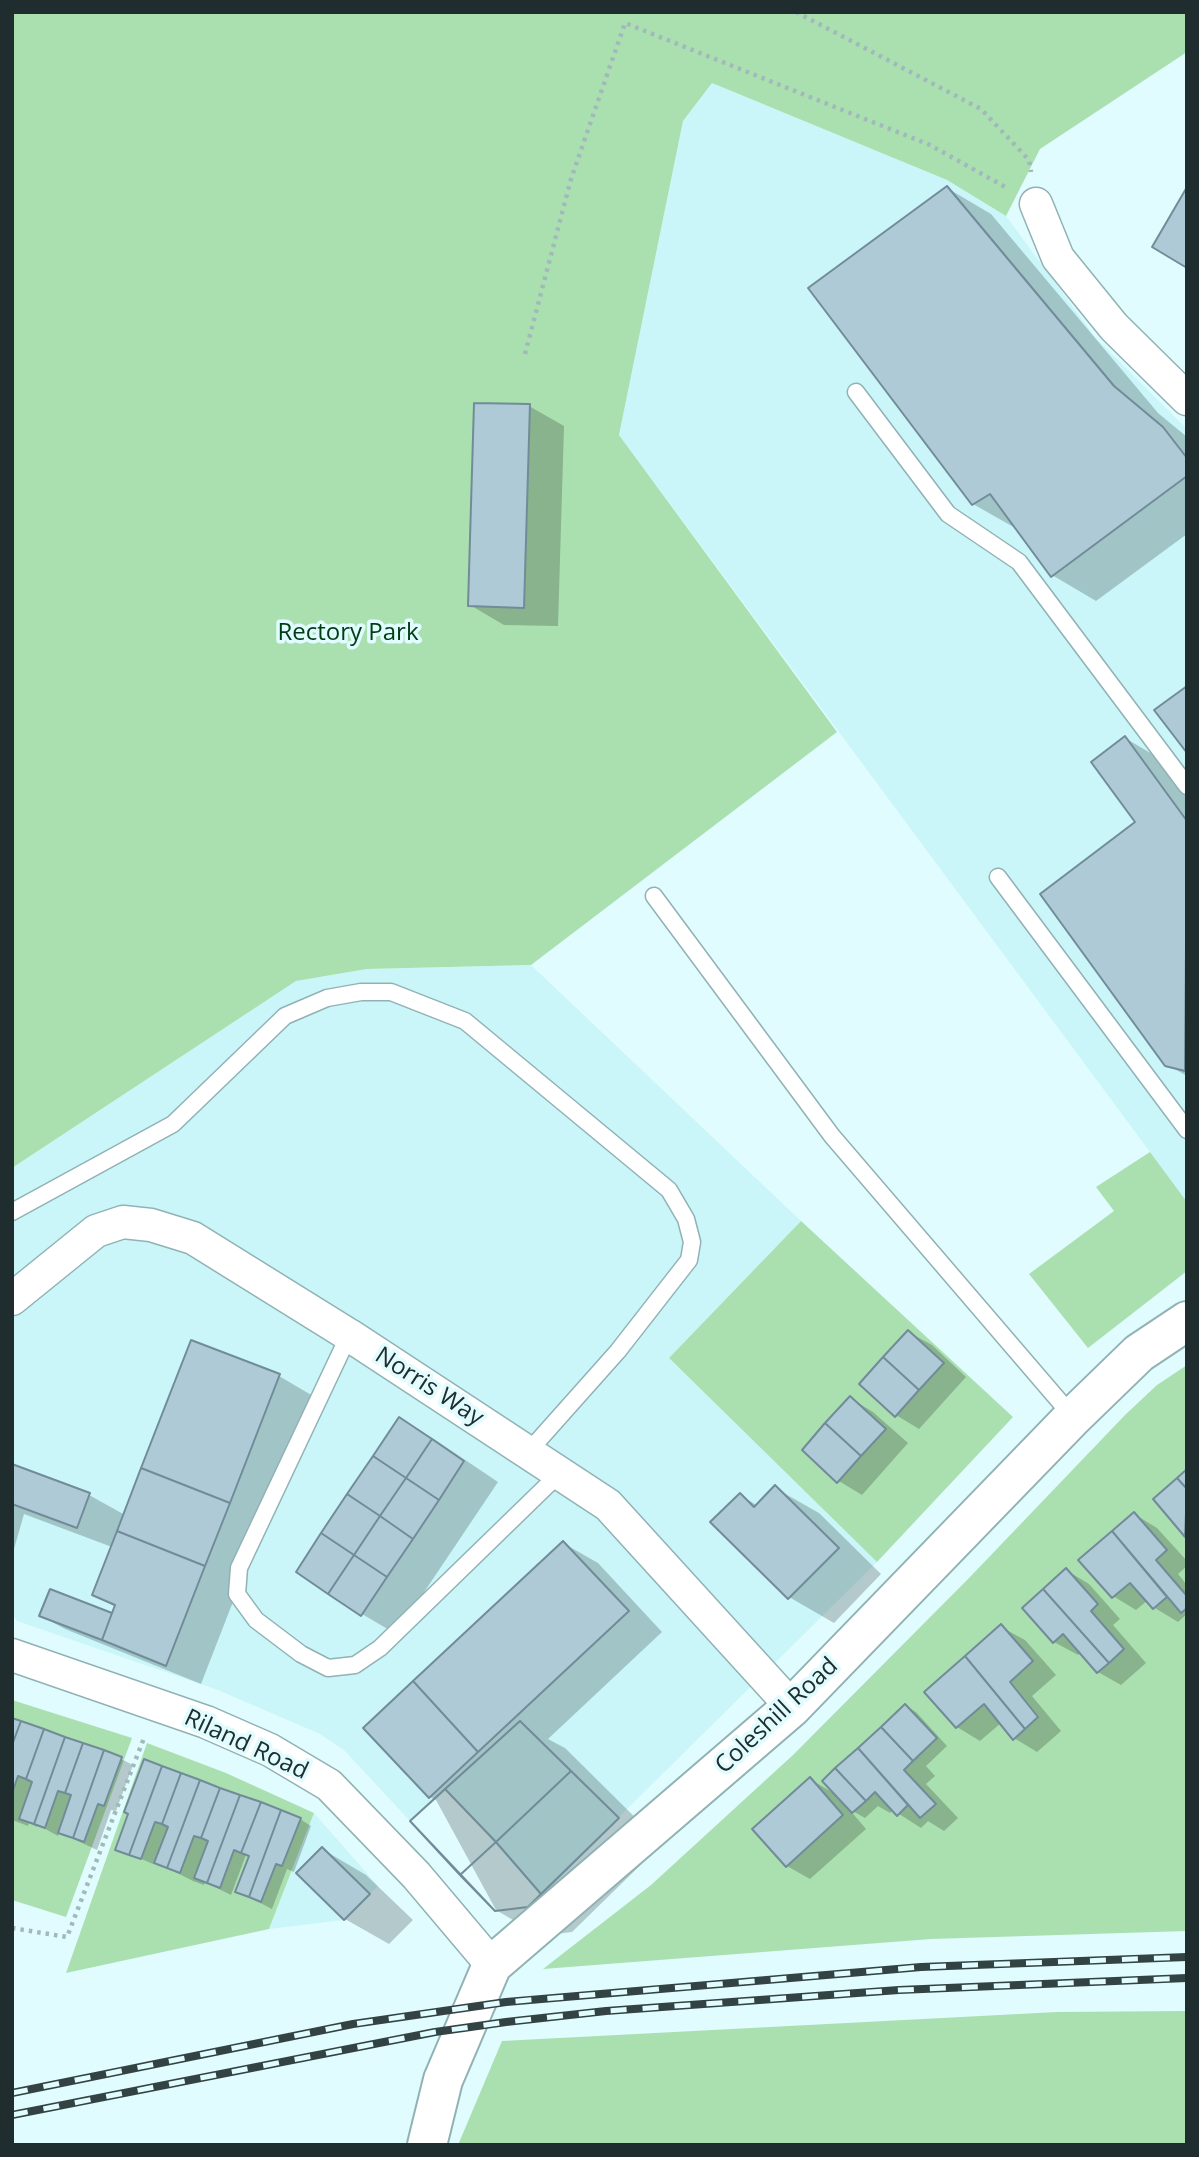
<!DOCTYPE html>
<html>
<head>
<meta charset="utf-8">
<style>
	body { margin:0 }
	#map { position:relative; width:1199px; height:2157px; overflow:hidden; background:#e0fcfe; font-family:"Open Sans",sans-serif }
	canvas { display:block }
	.frame { position:absolute; inset:0; border:14px solid #202d2e; pointer-events:none }
</style>
</head>
<body>
<div id="map">
<canvas width="1199" height="2157"></canvas>
<div class="frame"></div>
</div>
<script>
const c = document.querySelector('canvas').getContext('2d');
c.lineJoin = 'round';
function fill(path, color) { c.fillStyle = color; c.fill(path, 'evenodd'); }
const poly = rows => new Path2D(rows.map(r => 'M' + r).join(''));
function trace(path, color, width, dash) { c.strokeStyle = color; c.lineWidth = width; c.lineCap = dash ? 'butt' : 'round'; c.setLineDash(dash || []); c.stroke(path); }
function drawText(font, color, halo, rows, align = 'center') {
  c.font = font + ' "Open Sans",sans-serif'; c.lineWidth = 7; c.setLineDash([]); c.textBaseline = 'middle'; c.strokeStyle = halo; c.fillStyle = color; for (const [text, x, y, turn = 0] of rows) {
    c.save(); c.translate(x, y); c.rotate((+turn || 0) * Math.PI / 180); c.textAlign = isNaN(turn) ? turn : align; if (halo) c.strokeText(text, 0, 0); c.fillText(text, 0, 0); c.restore();
  }
}
fill(poly([
	[712,83,947,180,1006,216,1095,337,1187,429,1187,1202,619,435,683,121],
	[531,965,801,1221,669,1358,877,1562,541,1894,445,1789,410,1821,345,1751,320,1734,218,1690,17,1621,12,1613,12,1168,296,981,367,969],
	[314,1813,378,1886,344,1920,269,1929]
]), '#caf6f9');
fill(poly([
	[12,12,1187,12,1187,52,1040,149,1006,216,947,180,712,83,683,121,619,435,837,732,531,965,367,969,296,981,12,1168],
	[1150,1152,1187,1202,1187,1271,1088,1348,1029,1274,1114,1211,1096,1187],
	[801,1221,1013,1417,877,1562,669,1358],
	[1187,1365,1187,1931,931,1939,543,1969,651,1885,793,1755,970,1577,1125,1415,1157,1385],
	[12,1700,132,1738,66,1917,12,1900],
	[147,1743,226,1773,314,1813,269,1929,66,1973],
	[1187,2011,1187,2145,458,2145,502,2041,1057,2012]
]), '#aae0b0');
fill(poly([
	[947,188,991,214,1158,413,1187,437,1187,534,1096,601,1052,575,1017,529,973,504],
	[529,406,564,426,558,626,504,625,470,605],
	[1125,738,1159,758,1187,796,1187,1076,1166,1064],
	[908,1332,932,1345,966,1377,919,1429,896,1415],
	[279,1376,313,1396,201,1684,65,1629,41,1616,113,1615,116,1607,94,1595,112,1547,24,1514,12,1556,12,1466,89,1495,125,1515],
	[850,1398,873,1412,908,1443,862,1495,839,1481],
	[400,1420,434,1439,498,1482,396,1634,362,1614],
	[1187,1471,1187,1535,1155,1499],
	[775,1488,819,1513,881,1574,834,1623,789,1597,740,1495,758,1506],
	[1134,1514,1157,1528,1187,1561,1187,1566,1178,1574,1187,1585,1187,1614,1178,1622,1155,1608,1148,1600,1136,1610,1113,1596,1081,1560],
	[563,1543,598,1563,662,1632,548,1739,565,1748,662,1844,572,1932,540,1936,496,1910,436,1800,430,1797],
	[1066,1570,1089,1584,1120,1619,1113,1625,1146,1663,1121,1685,1098,1672,1081,1652,1078,1655,1054,1642],
	[1001,1627,1025,1640,1056,1675,1032,1696,1061,1731,1037,1752,1014,1738,1001,1723,980,1741,957,1727],
	[905,1706,916,1712,947,1746,926,1766,935,1776,926,1784,958,1818,944,1831,928,1821,921,1828,893,1810,890,1813,878,1806,865,1818,849,1809,866,1829,810,1879,787,1866,810,1779,835,1794,838,1769],
	[12,1720,121,1759,133,1765,116,1811,111,1810,97,1850,59,1832,58,1836,38,1825,37,1827,29,1823,28,1826,12,1820],
	[130,1814,300,1819,311,1826,294,1872,287,1869,272,1909,237,1891,250,1857,246,1855,231,1895,205,1882,204,1885,193,1881,154,1861,153,1864,118,1849],
	[322,1849,366,1875,413,1920,389,1944,345,1919,299,1873]
]), '#0003');
const building = poly([
	[947,186,1114,386,1163,427,1187,458,1187,476,1051,577,990,494,972,505,808,288,947,186],
	[1187,187,1187,268,1152,247,1187,187],
	[474,403,530,404,524,608,468,606,474,403],
	[1187,686,1187,753,1154,710,1187,686],
	[1125,736,1187,821,1185,1071,1165,1066,1040,894,1135,822,1091,762,1125,736],
	[908,1330,944,1363,919,1390,883,1357,908,1330],
	[191,1340,280,1374,230,1503,141,1468,191,1340],
	[883,1357,919,1390,895,1417,859,1384,883,1357],
	[850,1396,886,1429,861,1456,825,1423,850,1396],
	[399,1417,432,1439,406,1478,373,1456,399,1417],
	[825,1423,861,1456,837,1483,802,1450,825,1423],
	[432,1439,464,1461,439,1500,406,1478,432,1439],
	[373,1456,406,1478,380,1516,347,1494,373,1456],
	[12,1464,90,1493,77,1528,12,1504,12,1464],
	[141,1468,230,1503,205,1566,117,1531,141,1468],
	[1187,1469,1187,1489,1177,1478,1187,1469],
	[406,1478,439,1500,413,1539,380,1516,406,1478],
	[1177,1478,1187,1489,1185,1537,1153,1499,1177,1478],
	[775,1485,839,1548,788,1599,710,1522,740,1493,754,1507,775,1485],
	[347,1494,380,1516,354,1555,321,1533,347,1494],
	[1134,1512,1167,1550,1156,1560,1187,1596,1187,1608,1181,1613,1112,1531,1134,1512],
	[380,1516,413,1539,387,1577,354,1555,380,1516],
	[117,1531,205,1566,166,1666,102,1640,115,1605,92,1595,117,1531],
	[1112,1531,1167,1597,1153,1609,1130,1583,1112,1598,1078,1560,1112,1531],
	[321,1533,354,1555,328,1594,296,1572,321,1533],
	[563,1541,629,1611,478,1752,413,1681,563,1541],
	[354,1555,387,1577,361,1616,328,1594,354,1555],
	[1066,1568,1098,1604,1091,1611,1124,1649,1109,1663,1043,1589,1066,1568],
	[50,1589,112,1613,102,1640,39,1616,50,1589],
	[1043,1589,1109,1663,1097,1673,1063,1634,1053,1643,1022,1608,1043,1589],
	[1001,1624,1033,1661,1010,1682,1038,1717,1025,1729,965,1656,1001,1624],
	[965,1656,1025,1729,1013,1740,984,1704,956,1728,924,1692,965,1656],
	[413,1681,478,1752,429,1798,363,1728,413,1681],
	[905,1704,937,1738,913,1761,881,1727,905,1704],
	[12,1718,21,1721,12,1745,12,1718],
	[21,1721,44,1729,26,1779,18,1776,12,1793,12,1745,21,1721],
	[520,1721,619,1818,528,1907,495,1911,410,1821,520,1721],
	[520,1721,571,1771,496,1842,445,1789,520,1721],
	[881,1727,913,1761,904,1770,936,1804,920,1818,858,1748,881,1727],
	[44,1729,65,1737,34,1824,19,1819,32,1782,26,1779,44,1729],
	[65,1737,83,1743,65,1793,58,1791,45,1828,34,1824,65,1737],
	[83,1743,104,1750,73,1838,58,1833,71,1795,65,1793,83,1743],
	[858,1748,908,1805,897,1816,875,1792,866,1801,835,1768,858,1748],
	[104,1750,122,1757,104,1806,98,1804,84,1842,73,1838,104,1750],
	[144,1759,162,1766,129,1855,115,1850,128,1814,124,1812,144,1759],
	[162,1766,181,1773,162,1824,155,1822,141,1859,129,1855,162,1766],
	[835,1768,866,1801,852,1813,822,1781,835,1768],
	[571,1771,619,1818,541,1894,496,1842,571,1771],
	[181,1773,200,1780,167,1868,154,1863,168,1827,162,1824,181,1773],
	[810,1777,843,1815,786,1867,752,1829,810,1777],
	[200,1780,220,1788,201,1838,194,1836,180,1873,167,1868,200,1780],
	[220,1788,240,1795,207,1883,194,1878,208,1841,201,1838,220,1788],
	[445,1789,496,1842,460,1875,410,1821,445,1789],
	[240,1795,261,1802,241,1853,234,1850,220,1888,207,1883,240,1795],
	[261,1802,281,1810,249,1897,235,1892,249,1856,241,1853,261,1802],
	[281,1810,301,1818,282,1866,276,1864,261,1902,249,1897,281,1810],
	[496,1842,541,1894,528,1907,495,1911,460,1875,496,1842],
	[322,1847,370,1894,344,1920,296,1873,322,1847]
]);
fill(building, '#aecad7');
trace(building, '#718c98', 2);
const service = poly([
	[856,392,948,514,1019,562,1187,786],
	[998,877,1187,1130],
	[654,896,832,1136,1073,1417],
	[12,1212,173,1124,285,1016,327,998,361,992,391,992,465,1021,669,1190,686,1219,692,1242,689,1260,618,1351,529,1451],
	[349,1335,239,1568,237,1594,256,1620,301,1654,328,1668,355,1665,380,1648,561,1472]
]);
const minor = poly([
	[1036,204,1058,258,1114,327,1187,399],
	[12,1299,96,1231,123,1222,151,1225,193,1238,349,1335,608,1505,792,1707],
	[12,1655,206,1722,270,1750,329,1785,416,1875,492,1965]
]);
const tertiary = poly([
	[427,2145,443,2080,492,1965,792,1707,1073,1417,1139,1353,1187,1321]
]);
trace(service, '#91b2b4', 19);
trace(minor, '#91b2b4', 35);
trace(tertiary, '#91b2b4', 42);
trace(poly([
	[796,12,981,109,1029,160,1031,172],
	[525,354,571,179,625,23,930,145,1007,188],
	[12,1928,67,1937,144,1738]
]), '#a2b9bb', 4.5, [3.5, 5]);
trace(service, '#fff', 16);
trace(minor, '#fff', 32);
trace(tertiary, '#fff', 38);
const rail = poly([
	[12,2093,353,2024,506,2002,921,1967,1187,1957],
	[12,2115,435,2032,506,2022,606,2011,899,1990,1187,1978]
]);
trace(rail, '#334243', 8);
trace(rail, '#e0fcfe', 5, [16]);
drawText('24px', '#003d12', '#e0fcfe', [
	["Rectory Park",348,633]
]);
drawText('24px', '#202d2e', '#e0fcfe', [
	["Norris Way",429,1387,33],
	["Coleshill Road",777,1716,-43],
	["Riland Road",246,1745,25]
]);
</script>
</body>
</html>
